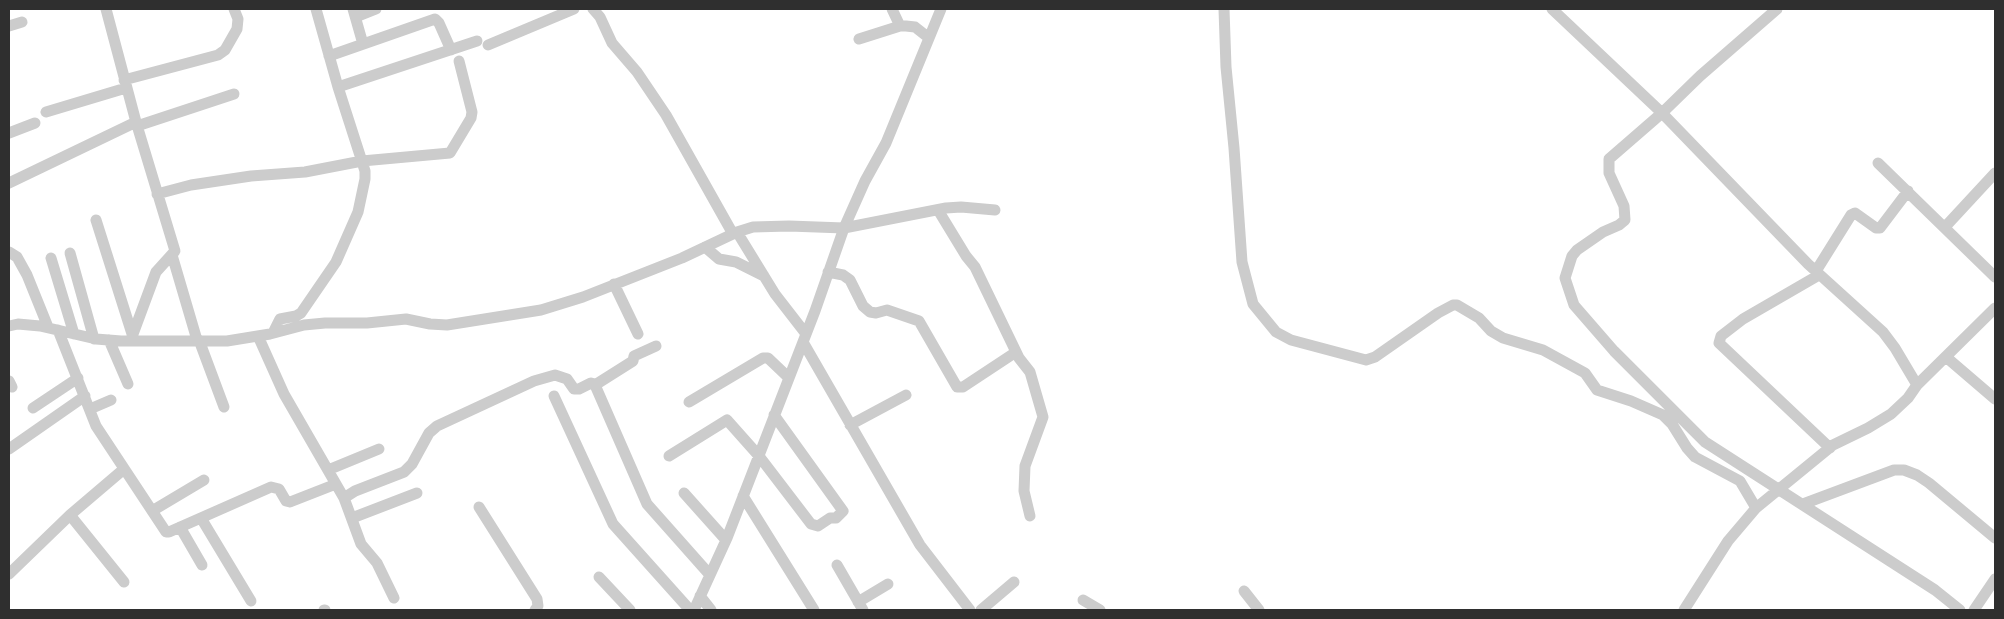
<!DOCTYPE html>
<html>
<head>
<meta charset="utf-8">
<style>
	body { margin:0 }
	#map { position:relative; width:2004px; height:619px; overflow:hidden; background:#fff; font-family:Signika,sans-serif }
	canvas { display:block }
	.frame { position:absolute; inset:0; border:10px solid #2f2f2f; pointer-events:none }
</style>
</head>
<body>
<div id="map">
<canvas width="2004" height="619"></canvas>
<div class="frame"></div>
</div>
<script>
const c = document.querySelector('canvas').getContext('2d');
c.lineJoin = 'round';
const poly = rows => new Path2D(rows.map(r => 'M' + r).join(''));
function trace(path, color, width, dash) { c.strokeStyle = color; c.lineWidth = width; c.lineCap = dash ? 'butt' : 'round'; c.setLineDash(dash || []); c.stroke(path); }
trace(poly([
	[353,9,363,44],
	[593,9,600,17,612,43,637,72,666,115,733,234],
	[892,9,900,26],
	[1224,9,1226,67,1234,148,1242,262,1253,304,1276,332,1291,340,1366,360,1375,357,1438,313,1453,305,1457,305,1479,318,1491,331,1503,338,1543,350,1585,373,1597,390,1631,401,1663,415,1672,424,1687,448,1695,457,1740,481,1756,508],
	[1552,9,1662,113,1609,159,1609,173,1624,206,1625,220,1619,225,1603,232,1577,250,1572,256,1565,278,1574,305,1614,351,1705,442,1935,590,1960,610],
	[356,17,376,9],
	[9,26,22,22],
	[859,39,900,26,906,26,915,27,929,38],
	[488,45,574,9],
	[329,56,435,19,439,23,451,50],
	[124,80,218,55,225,50,237,29,238,19,234,9],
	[338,87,477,41],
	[46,112,126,88],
	[137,126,234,94],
	[9,133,35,123],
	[1878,163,1995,277],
	[9,183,136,122,106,9],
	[157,194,191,185,251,176,305,172,362,161,450,153,471,118,472,112,459,61],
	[938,210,966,256,975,267,1019,358,1030,372,1043,417,1025,466,1024,491,1030,516],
	[96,220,133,337],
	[1945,227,1995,173],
	[737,232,775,294,806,334],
	[705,247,719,259,736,262,764,276],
	[9,252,17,257,27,275,48,327],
	[70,253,94,339],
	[172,255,197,340],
	[51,258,74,334],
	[1816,271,1851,215,1855,213,1876,228,1880,228,1908,191],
	[828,272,843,275,850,280,863,306,870,312,876,313,887,310,919,321,957,387,963,387,1016,352],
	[1819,275,1743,319,1721,336,1719,343,1830,448],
	[614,284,638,334],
	[9,326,18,324,40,326,96,339,121,341,227,341,270,334,304,325,325,323,367,323,406,319,430,324,447,325,541,310,583,297,682,258,737,232,753,227,789,226,844,228,946,208,961,207,995,210],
	[58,330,96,426,166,532,169,532,271,487,279,489,286,501,290,502,336,484],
	[273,333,280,319,296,316,301,313,336,262,358,212,365,179,365,171,338,87,316,9],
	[133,334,156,272,175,251,136,122],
	[258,336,284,394,344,498,361,544,377,563,394,598],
	[109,340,128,384],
	[199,340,224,407],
	[803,342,920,545,970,610],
	[1946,357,1995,399],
	[9,381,12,387],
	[595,385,633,361,634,356,656,346],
	[1917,385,1995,308],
	[554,396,613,524,690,610],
	[689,402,763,358,768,358,789,378],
	[33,408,78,378],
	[90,409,111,400],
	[850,425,906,395],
	[9,449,85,396],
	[669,456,727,420,759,456,811,524,818,526,830,518,836,518,843,511,774,415],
	[328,470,379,449],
	[684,493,726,540],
	[743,496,814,610],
	[344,498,355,491,404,472,412,464,429,433,437,426,534,381,555,375,567,379,574,389,579,389,591,383,595,385,647,504,710,575],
	[1803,504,1894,470,1904,470,1917,475,1929,483,1995,538],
	[479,507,537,599,538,606,535,610],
	[152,511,204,480],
	[70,515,124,582],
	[201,518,251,601],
	[352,518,417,493],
	[180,527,202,565],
	[837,565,863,610],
	[9,574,70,515,124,469],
	[599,577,630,610],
	[1244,591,1259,610],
	[700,596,711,610],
	[1083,600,1100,610],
	[858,602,888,584],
	[324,610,325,610],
	[694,610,727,538,815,311,844,228,865,181,886,143,941,9],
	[981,610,1014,582],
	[1684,610,1728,541,1756,508,1833,445,1868,428,1891,414,1908,398,1917,385,1895,348,1883,332,1808,264,1662,113,1700,76,1777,9],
	[1974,610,1995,579]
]), '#ccc', 11);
</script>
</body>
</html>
